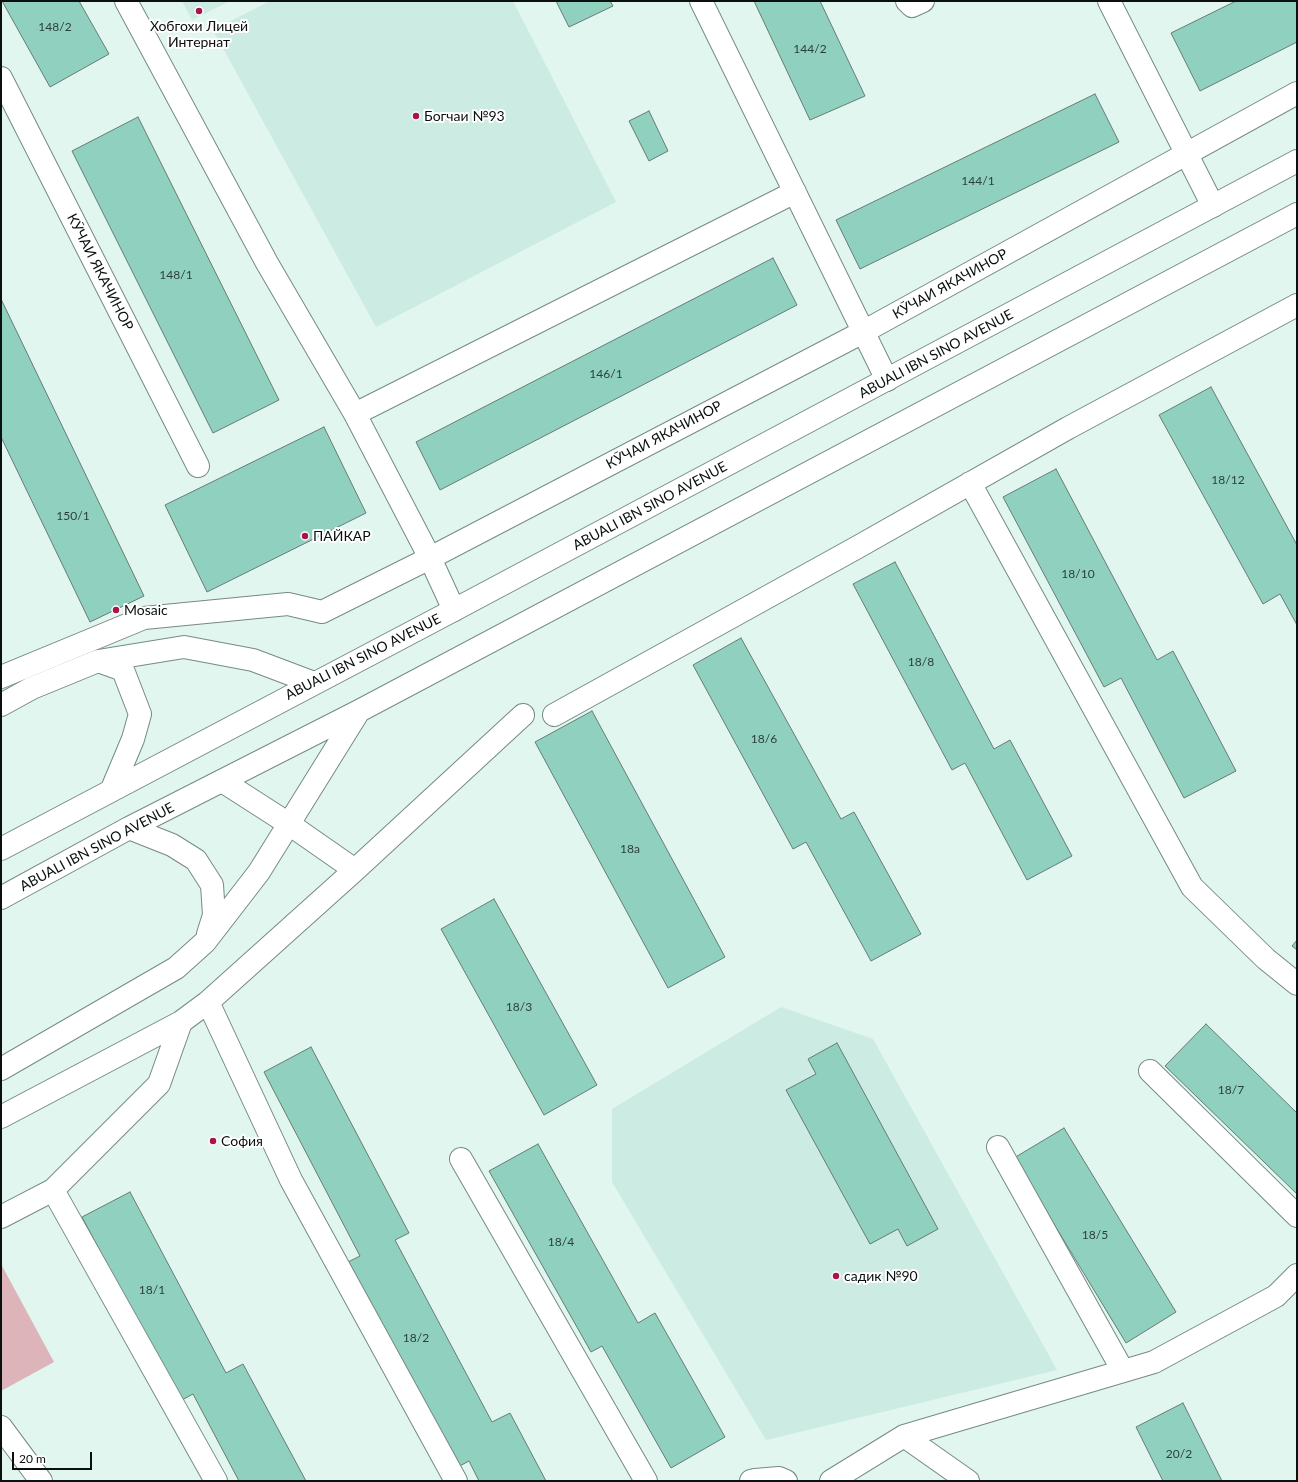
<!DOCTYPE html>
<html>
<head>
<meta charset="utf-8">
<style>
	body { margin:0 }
	#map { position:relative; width:1298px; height:1482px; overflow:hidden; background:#e0f6ef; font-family:Lato,sans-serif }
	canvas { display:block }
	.frame { position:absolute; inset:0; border:2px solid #09100e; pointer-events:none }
	.scale { position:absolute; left:12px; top:1452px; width:80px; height:18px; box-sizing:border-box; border:2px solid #09100e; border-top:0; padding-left:5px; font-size:12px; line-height:14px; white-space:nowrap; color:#09100e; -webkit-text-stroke:3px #fff; paint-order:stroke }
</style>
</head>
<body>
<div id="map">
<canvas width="1298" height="1482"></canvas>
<div class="frame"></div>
<div class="scale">20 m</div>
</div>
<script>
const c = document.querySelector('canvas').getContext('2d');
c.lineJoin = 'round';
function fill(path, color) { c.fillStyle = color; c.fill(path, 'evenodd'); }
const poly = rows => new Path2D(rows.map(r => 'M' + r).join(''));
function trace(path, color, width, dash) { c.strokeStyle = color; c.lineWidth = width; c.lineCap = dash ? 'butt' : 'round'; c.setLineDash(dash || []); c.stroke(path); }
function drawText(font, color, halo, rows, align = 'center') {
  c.font = font + ' Lato,sans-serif'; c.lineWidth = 4; c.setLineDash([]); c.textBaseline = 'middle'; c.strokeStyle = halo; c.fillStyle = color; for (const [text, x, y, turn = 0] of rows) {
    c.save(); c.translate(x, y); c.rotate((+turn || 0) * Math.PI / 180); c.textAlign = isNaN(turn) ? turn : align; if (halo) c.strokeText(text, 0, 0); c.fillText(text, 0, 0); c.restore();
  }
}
fill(poly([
	[182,1,230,1,192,20],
	[270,1,513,1,616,202,376,327,213,30],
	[781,1007,873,1039,1057,1370,766,1440,612,1182,612,1109]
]), '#ccebe2');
fill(poly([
	[1,1264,54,1362,1,1391]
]), '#ddb4ba');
const building = poly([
	[2,1,79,1,109,54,50,87,2,1],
	[556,1,610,1,613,6,569,27,556,1],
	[754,1,820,1,865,96,810,120,754,1],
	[1236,1,1297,1,1297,42,1200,91,1171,33,1236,1],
	[1095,94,1119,142,860,269,836,220,1095,94],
	[649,111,668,151,649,161,629,121,649,111],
	[138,117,279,400,213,433,72,151,138,117],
	[773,258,797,305,440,490,416,442,773,258],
	[1,299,144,596,90,622,1,437,1,299],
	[1211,387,1297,545,1297,625,1280,594,1263,604,1159,415,1211,387],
	[324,427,366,513,207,592,165,505,324,427],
	[1056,469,1157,660,1173,651,1236,771,1184,798,1121,678,1104,687,1003,497,1056,469],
	[895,562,994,749,1010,740,1072,856,1027,880,965,763,952,770,853,584,895,562],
	[741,638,841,819,854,812,921,934,871,961,806,842,793,849,693,665,741,638],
	[592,711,725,957,668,988,535,742,592,711],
	[494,899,597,1085,544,1115,441,929,494,899],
	[1297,940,1297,950,1292,946,1297,940],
	[1206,1024,1297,1113,1297,1194,1165,1066,1206,1024],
	[837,1043,938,1229,907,1246,898,1229,870,1244,786,1090,816,1074,808,1059,837,1043],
	[311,1047,409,1233,395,1240,492,1422,510,1413,546,1481,479,1481,469,1461,454,1469,346,1263,360,1256,264,1072,311,1047],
	[1064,1128,1176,1312,1126,1343,1014,1158,1064,1128],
	[538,1144,638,1323,655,1313,725,1437,671,1468,602,1346,591,1352,489,1171,538,1144],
	[130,1192,226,1373,243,1364,306,1481,239,1481,193,1394,180,1401,82,1217,130,1192],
	[1183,1403,1222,1481,1163,1481,1136,1427,1183,1403]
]);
fill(building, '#90d0bf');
trace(building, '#677b75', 1);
const minor = poly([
	[126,1,267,263,355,414,430,558,454,610],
	[701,1,887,380],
	[907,1,912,6,923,1],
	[1109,1,1213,206],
	[1,78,198,466],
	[355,414,795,192],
	[970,483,1192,887,1266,959,1297,984],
	[1,677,144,618,288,604,322,612,430,558,863,332,1297,93],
	[554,715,856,548,1068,428,1297,305],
	[222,781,289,824,355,870],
	[208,1002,291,1180,456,1481],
	[1150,1071,1297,1216],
	[1,1117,181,1022,208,1002,355,870,523,715],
	[998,1147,1123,1371],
	[461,1159,646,1481],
	[53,1190,216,1481],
	[1,1217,53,1190,159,1084,181,1022],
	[1,1427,41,1481],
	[904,1436,968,1481],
	[751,1481,755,1480,779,1478,786,1481],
	[831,1481,904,1436,1154,1362,1276,1296,1297,1275]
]);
const major = poly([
	[98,661,123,670,140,714,133,739,112,789],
	[1,705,32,688,98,661,184,647,253,660,314,683],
	[129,828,172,845,196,860,212,885,214,915,208,934],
	[1,849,454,610,1297,161],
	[1,898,129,828,359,711,1297,214],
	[1,1069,176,968,205,942,259,872,359,711]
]);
trace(minor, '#768a84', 24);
trace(major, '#768a84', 24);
trace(minor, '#fff', 22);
trace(major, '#fff', 22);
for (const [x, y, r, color] of [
	[199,11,4,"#a91548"],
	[416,116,4,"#a91548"],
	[305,536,4,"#a91548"],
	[116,610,4,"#a91548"],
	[213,1141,4,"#a91548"],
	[836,1276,4,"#a91548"]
]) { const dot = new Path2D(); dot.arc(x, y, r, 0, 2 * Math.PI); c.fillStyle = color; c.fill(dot); trace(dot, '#fff', 1.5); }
drawText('12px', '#2b403a', null, [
	["148/2",55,27],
	["144/2",810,49],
	["144/1",978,181],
	["148/1",176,275],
	["146/1",606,374],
	["18/12",1228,480],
	["150/1",73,516],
	["18/10",1078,574],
	["18/8",921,662],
	["18/6",764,739],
	["18a",630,849],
	["18/3",519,1007],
	["18/7",1231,1090],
	["18/5",1095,1235],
	["18/4",561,1242],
	["18/1",152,1290],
	["18/2",416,1338],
	["20/2",1179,1454]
]);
drawText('14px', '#09100e', '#fff', [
	["Хобгохи Лицей",199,26,"center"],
	["Интернат",199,42,"center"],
	["Богчаи №93",424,116],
	["ПАЙКАР",313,536],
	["Mosaic",124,610],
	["София",221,1141],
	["садик №90",844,1276]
], 'left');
drawText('14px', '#09100e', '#fff', [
	["КӮЧАИ ЯКАЧИНОР",100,272,63],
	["КӮЧАИ ЯКАЧИНОР",950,284,-29],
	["ABUALI IBN SINO AVENUE",936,354,-28],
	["КӮЧАИ ЯКАЧИНОР",664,435,-28],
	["ABUALI IBN SINO AVENUE",650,506,-28],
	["ABUALI IBN SINO AVENUE",363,657,-27],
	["ABUALI IBN SINO AVENUE",97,847,-28]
]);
</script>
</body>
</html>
